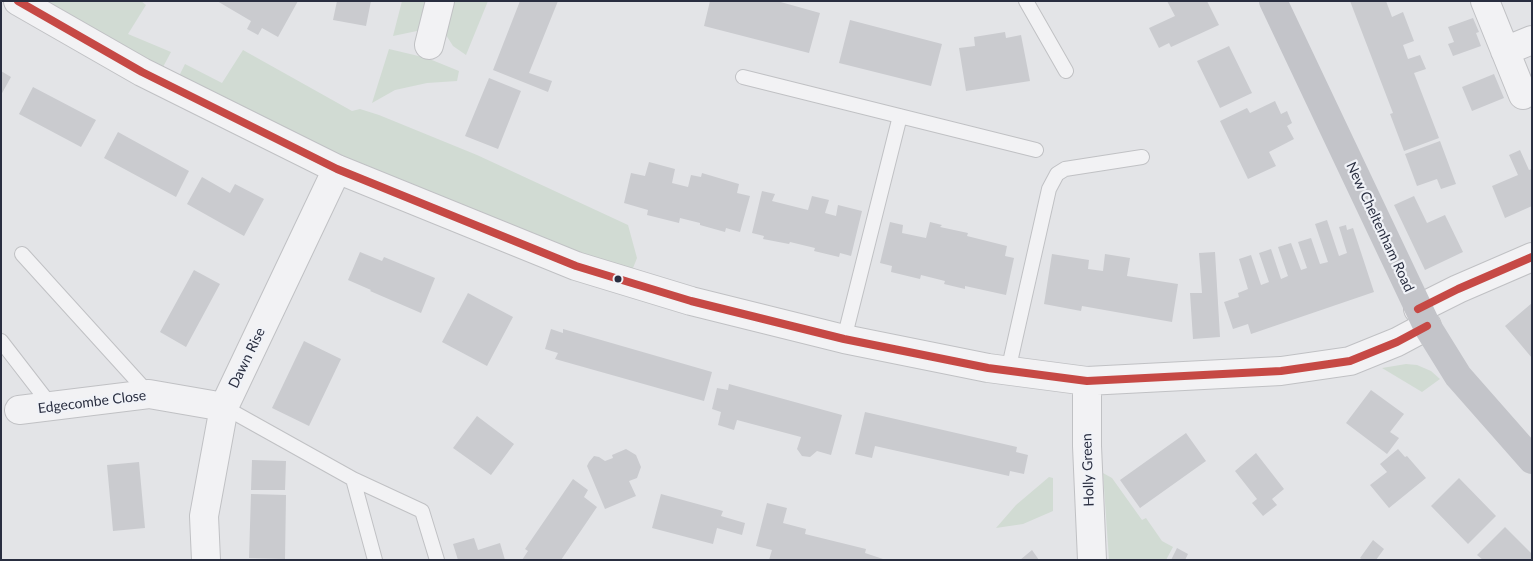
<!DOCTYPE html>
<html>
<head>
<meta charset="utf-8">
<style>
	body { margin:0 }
	#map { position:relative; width:1533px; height:561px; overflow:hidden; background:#e3e4e7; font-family:Lato,sans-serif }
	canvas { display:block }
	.frame { position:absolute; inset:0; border:2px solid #292e40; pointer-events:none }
</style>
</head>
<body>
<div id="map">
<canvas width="1533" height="561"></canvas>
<div class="frame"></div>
</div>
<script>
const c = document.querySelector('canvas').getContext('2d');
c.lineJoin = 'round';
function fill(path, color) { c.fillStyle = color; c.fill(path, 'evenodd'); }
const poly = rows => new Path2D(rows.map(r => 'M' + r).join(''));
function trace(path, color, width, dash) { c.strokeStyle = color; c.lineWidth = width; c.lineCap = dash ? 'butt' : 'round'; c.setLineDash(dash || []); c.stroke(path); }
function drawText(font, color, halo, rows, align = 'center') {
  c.font = font + ' Lato,sans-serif'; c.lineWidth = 4.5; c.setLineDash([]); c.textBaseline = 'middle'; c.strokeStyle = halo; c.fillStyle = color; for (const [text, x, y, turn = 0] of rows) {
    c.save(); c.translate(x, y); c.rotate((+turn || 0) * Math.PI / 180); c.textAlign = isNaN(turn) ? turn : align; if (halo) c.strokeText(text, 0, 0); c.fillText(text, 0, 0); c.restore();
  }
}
fill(poly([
	[39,1,141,1,146,5,128,34,171,52,163,67,152,69],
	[402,1,433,1,427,24,417,31,393,36],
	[450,1,488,1,466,55,453,46,446,35,443,23],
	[389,49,427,58,459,71,457,81,427,83,395,90,372,103],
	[243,50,352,111,360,109,379,115,477,155,628,225,637,258,631,273,539,239,320,147,179,76,185,64,222,83],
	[1406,364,1417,365,1431,371,1440,379,1422,392,1382,368],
	[1103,473,1112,478,1142,520,1146,518,1162,541,1173,547,1166,560,1109,560],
	[1049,477,1053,478,1053,511,1023,524,996,528,1016,505]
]), '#d1dbd3');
fill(poly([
	[217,1,298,1,278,37,262,28,258,35,247,29,251,21],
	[337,1,371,1,366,26,333,20],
	[520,1,558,1,529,73,552,81,548,92,493,70],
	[710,1,777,1,820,13,809,53,704,26],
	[1167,1,1207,1,1219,25,1171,47,1169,43,1159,48,1149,28,1175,16],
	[1350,1,1386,1,1392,17,1403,12,1414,41,1403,45,1408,59,1420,55,1426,69,1414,73,1439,138,1404,151,1390,114,1393,113],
	[1473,18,1479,32,1476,33,1481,46,1453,56,1448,44,1454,42,1448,27],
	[850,20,942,44,931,86,839,63],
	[1005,32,1006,38,1021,35,1030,81,966,91,959,48,975,46,974,37],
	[1229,46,1252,93,1220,108,1197,61],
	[1,71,11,77,1,95],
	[1494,74,1504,98,1472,111,1462,87],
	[489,78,521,91,498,149,465,136],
	[33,87,96,120,81,147,19,114],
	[1275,101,1281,114,1287,111,1292,123,1287,126,1294,139,1269,152,1276,166,1248,179,1220,121,1247,108,1250,113],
	[118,132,189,171,176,197,104,158],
	[1440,141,1456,184,1441,189,1437,179,1417,186,1405,154],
	[1520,150,1529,170,1532,169,1532,206,1505,218,1492,186,1518,175,1509,155],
	[649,162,675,169,672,183,688,187,691,175,701,177,702,173,739,184,737,193,750,196,740,232,726,228,725,232,700,225,700,223,680,218,679,223,647,215,648,210,624,203,631,173,645,176],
	[202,177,230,193,235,184,264,199,244,236,187,204],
	[762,191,775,194,772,201,808,210,812,196,829,200,825,213,836,216,838,205,862,211,851,256,840,253,839,257,814,251,815,248,790,242,789,244,763,239,764,236,752,233],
	[1414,196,1427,223,1445,215,1463,252,1425,270,1394,205],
	[1327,220,1339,256,1347,253,1339,227,1346,225,1347,230,1353,228,1374,292,1251,334,1248,324,1233,329,1224,302,1239,297,1238,293,1248,289,1239,259,1251,255,1261,285,1269,282,1259,253,1271,249,1281,279,1288,276,1278,247,1291,243,1301,270,1307,268,1298,242,1311,238,1320,264,1328,262,1315,224],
	[890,222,903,225,902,233,926,238,930,222,942,225,940,227,968,233,967,236,1007,246,1005,256,1014,258,1006,295,965,286,965,289,944,284,945,281,921,275,920,279,891,272,892,266,880,263],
	[360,252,382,261,384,257,435,278,421,313,370,291,371,290,348,280],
	[1215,252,1220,337,1193,339,1190,293,1202,293,1199,253],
	[1052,254,1089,260,1088,269,1103,271,1105,254,1130,258,1127,276,1178,284,1172,322,1082,306,1081,311,1044,304],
	[194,270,220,284,186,347,160,332],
	[468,293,513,317,487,366,442,342],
	[1532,303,1532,358,1505,326],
	[551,329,563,333,563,329,712,372,704,401,555,359,558,353,545,349],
	[304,341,341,359,309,426,272,408],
	[729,384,842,415,831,455,817,451,810,457,802,456,797,449,801,437,737,420,734,430,718,425,721,412,712,409,717,388,728,390],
	[1371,390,1404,414,1390,432,1399,438,1387,454,1346,423],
	[865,412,1017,447,1016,452,1028,455,1024,474,1010,471,1009,476,875,446,872,458,855,454],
	[477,416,514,444,491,475,453,448],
	[1186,433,1206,461,1140,508,1120,480],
	[626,449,636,455,641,467,637,478,629,481,636,496,605,509,587,466,589,462,594,456,599,457,605,461,613,458,612,455],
	[1398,449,1405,457,1407,456,1426,478,1389,508,1370,485,1387,472,1380,464],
	[1256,453,1284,489,1272,499,1277,505,1263,516,1252,503,1257,499,1235,471],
	[252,460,286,461,285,490,251,490],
	[139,462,145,528,113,531,107,465],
	[1459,478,1496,516,1468,544,1431,506],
	[573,479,588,490,584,497,597,507,561,560,522,560,528,551,525,549],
	[251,494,286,495,285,559,249,558],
	[661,494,723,511,721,516,745,523,742,535,717,528,713,544,652,528],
	[767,503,787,508,783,523,806,529,805,534,866,549,865,553,886,560,769,560,772,550,756,546],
	[1505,527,1532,554,1532,560,1483,560,1477,555],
	[474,538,478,550,500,543,505,560,458,560,453,544],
	[1373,540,1384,549,1376,560,1363,560,1360,558],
	[1177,548,1188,554,1185,560,1171,560],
	[1032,550,1039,560,1020,560]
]), '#cacbcf');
const lane = poly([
	[1026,1,1066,71],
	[743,77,1036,150],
	[22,254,149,394],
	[844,339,900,116],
	[1,341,52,407],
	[1008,371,1049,189,1057,174,1065,169,1142,157],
	[224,407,353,479,422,511,437,560],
	[353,479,375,560]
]);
const street = poly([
	[18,1,142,72,337,169,576,266,691,301,844,339,988,368,1087,381,1281,371,1350,361,1397,342,1427,326],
	[1485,1,1523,95],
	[429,45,440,1],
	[1505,51,1532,40],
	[1418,309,1458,289,1532,257],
	[1087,381,1087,446,1092,560],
	[19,410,149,394,224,407],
	[206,560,204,516,224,407,337,169]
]);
trace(lane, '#c0c1c4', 16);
trace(street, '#c0c1c4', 30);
trace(lane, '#f2f2f4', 14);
trace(street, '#f2f2f4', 28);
trace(poly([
	[1273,1,1427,326,1458,376,1532,460]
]), '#c3c4c9', 28);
trace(poly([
	[18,1,142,72,337,169,576,266,691,301,844,339,988,368,1087,381,1281,371,1350,361,1397,342,1427,326],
	[1418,309,1458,289,1532,257]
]), '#c64945', 8);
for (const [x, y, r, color] of [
	[618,279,4.5,"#292e40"]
]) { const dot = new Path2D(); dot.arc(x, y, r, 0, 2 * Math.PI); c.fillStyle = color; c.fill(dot); trace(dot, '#f0f2f7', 2); }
drawText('14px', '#292e40', '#f0f2f7', [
	["New Cheltenham Road",1380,227,65],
	["Dawn Rise",247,358,-64],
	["Edgecombe Close",92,402,-7],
	["Holly Green",1088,470,-92]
]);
</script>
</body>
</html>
